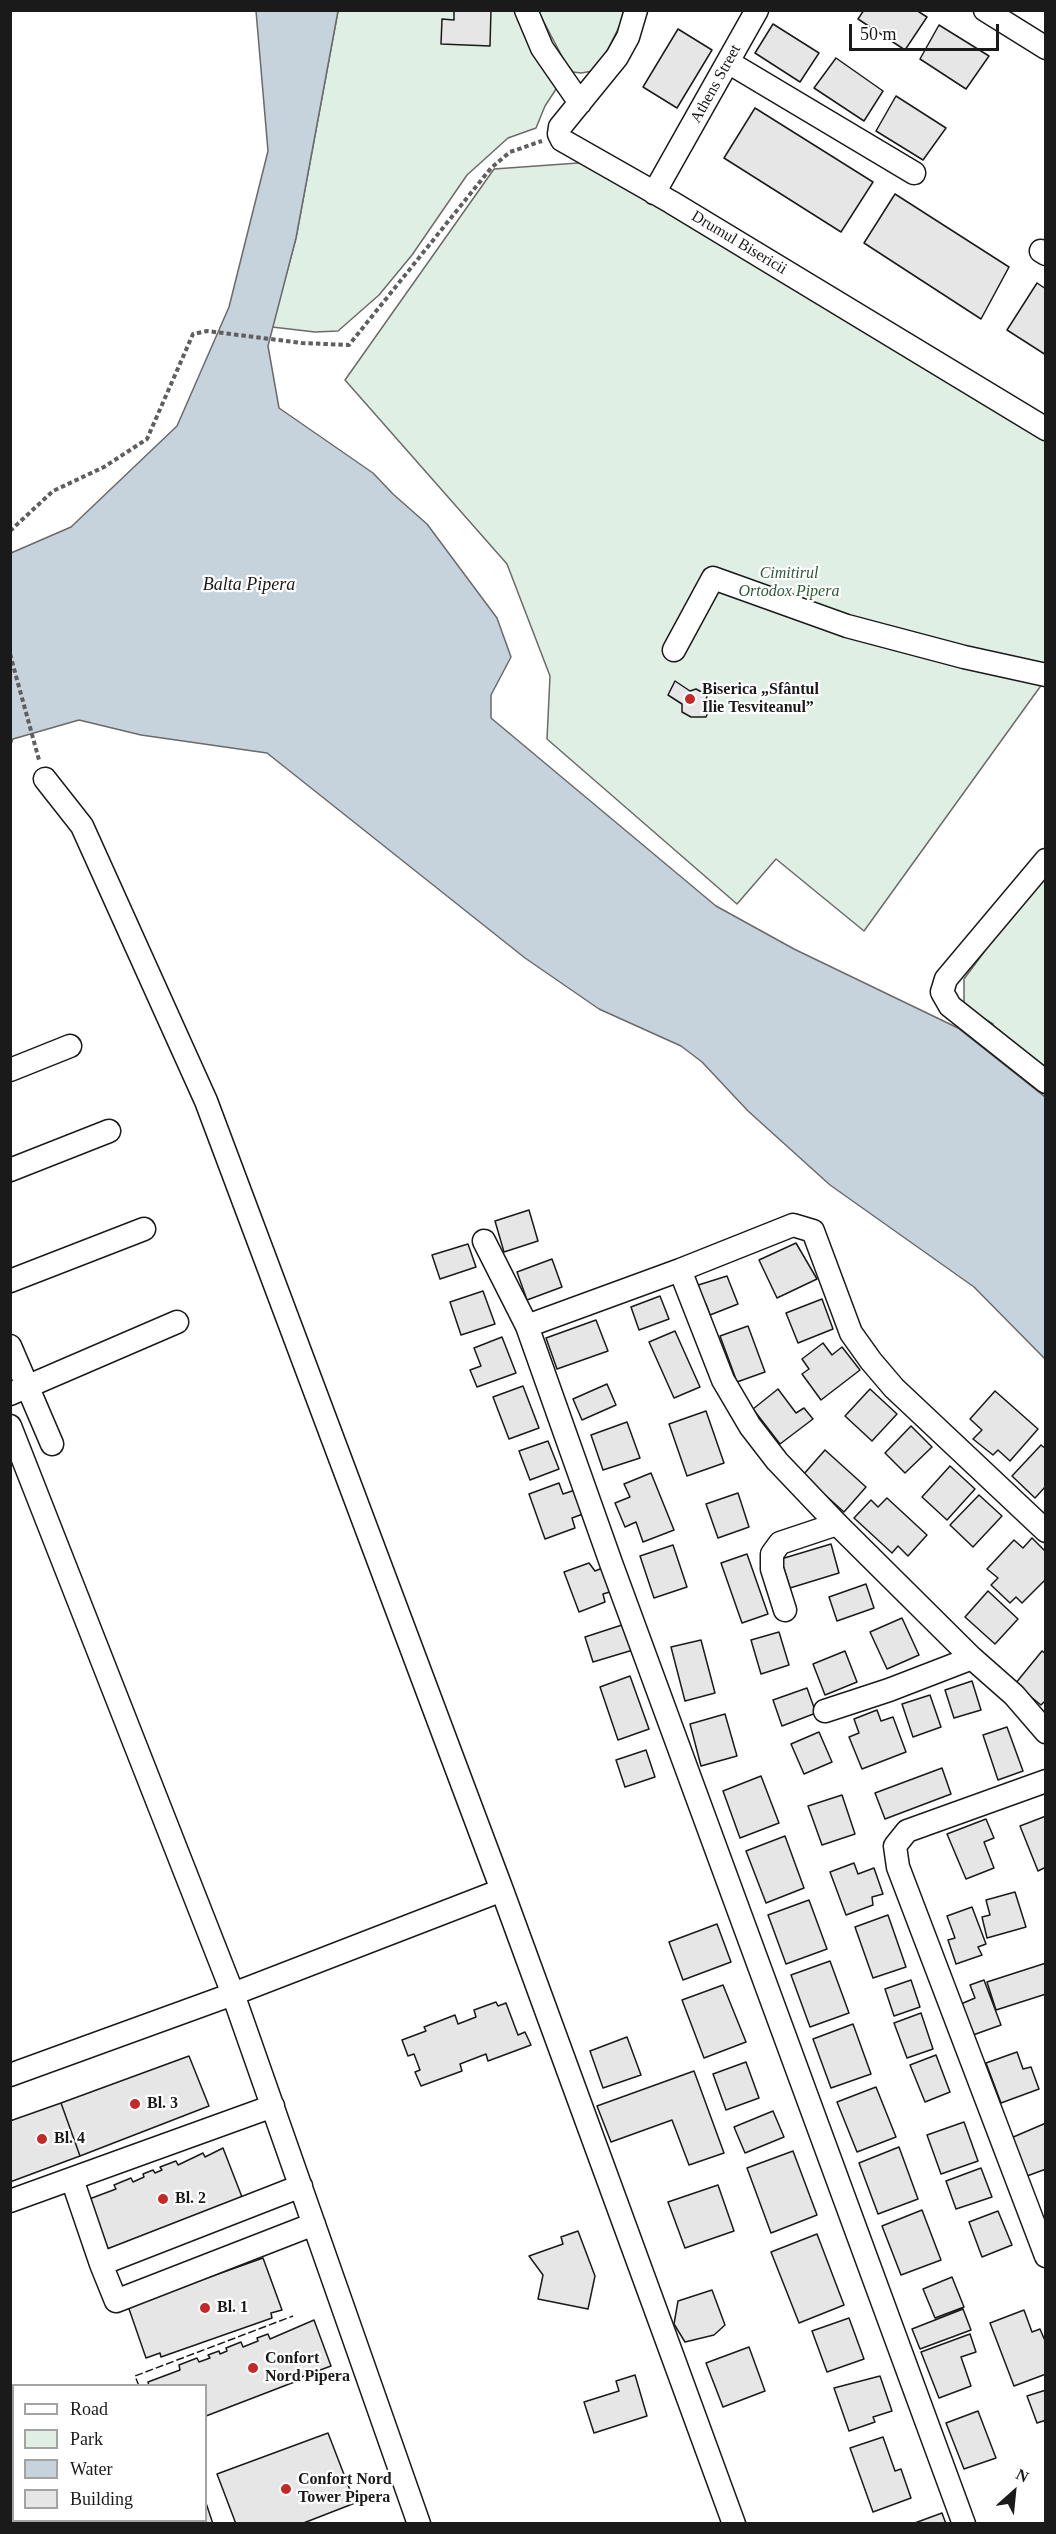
<!DOCTYPE html>
<html>
<head>
<meta charset="utf-8">
<style>
	body { margin:0 }
	#map { position:relative; width:1056px; height:2534px; overflow:hidden; background:#fff; font-family:Georgia,serif }
	canvas { display:block }
	.frame { position:absolute; inset:0; border:12px solid #1a1a1a; pointer-events:none }
	.legend { position:absolute; left:12px; top:2384px; width:195px; height:138px; box-sizing:border-box; background:#fff; border:2px solid #a3a3a3; margin:0; padding:8px 10px; list-style:none; font-size:18px; color:#1a1a1a }
	.legend li { display:flex; align-items:center; gap:12px; height:30px }
	.legend b { width:30px; border:2px solid #a3a3a3 }
	.north { position:absolute; left:984px; top:2462px; width:60px; height:60px; -webkit-text-stroke:4px #fff; paint-order:stroke; rotate:27deg; font-size:16px; font-weight:700; line-height:24px; text-align:center; color:#1a1a1a }
	.north::after { content:''; display:block; margin:auto; width:21px; height:27px; background:#1a1a1a; clip-path:polygon(50% 0,100% 100%,50% 72%,0 100%) }
	.scale { position:absolute; left:849px; top:24px; width:150px; height:27px; box-sizing:border-box; border:3px solid #1a1a1a; border-top:0; padding-left:8px; font-size:18px; line-height:21px; white-space:nowrap; color:#1a1a1a; -webkit-text-stroke:4px #fff; paint-order:stroke }
</style>
</head>
<body>
<div id="map">
<canvas width="1056" height="2534"></canvas>
<div class="frame"></div>
<ul class="legend">
<li><b style="height:8px;background:#fff"></b>Road</li>
<li><b style="height:16px;background:#e0efe3"></b>Park</li>
<li><b style="height:16px;background:#c6d2dc"></b>Water</li>
<li><b style="height:16px;background:#e6e6e6"></b>Building</li>
</ul>
<div class="north">N</div>
<div class="scale">50 m</div>
</div>
<script>
const c = document.querySelector('canvas').getContext('2d');
c.lineJoin = 'round';
function fill(path, color) { c.fillStyle = color; c.fill(path, 'evenodd'); }
const poly = rows => new Path2D(rows.map(r => 'M' + r).join(''));
function trace(path, color, width, dash) { c.strokeStyle = color; c.lineWidth = width; c.lineCap = dash ? 'butt' : 'round'; c.setLineDash(dash || []); c.stroke(path); }
function drawText(font, color, halo, rows, align = 'center') {
  c.font = font + ' Georgia,serif'; c.lineWidth = 4.5; c.setLineDash([]); c.textBaseline = 'middle'; c.strokeStyle = halo; c.fillStyle = color; for (const [text, x, y, turn = 0] of rows) {
    c.save(); c.translate(x, y); c.rotate((+turn || 0) * Math.PI / 180); c.textAlign = isNaN(turn) ? turn : align; if (halo) c.strokeText(text, 0, 0); c.fillText(text, 0, 0); c.restore();
  }
}
const green = poly([
	[338,11,515,11,527,38,560,83,545,106,536,128,508,138,467,175,412,255,379,295,338,331,315,332,272,327,296,238,338,11],
	[538,11,623,11,622,21,606,53,593,71,581,73,573,72,565,62,538,11],
	[592,162,1045,439,1045,680,864,931,776,859,737,904,547,739,550,676,507,564,345,380,494,169,592,162],
	[1045,870,1045,1097,983,1047,993,1024,964,1007,964,979,1045,870]
]);
fill(green, '#e0efe3');
trace(green, '#6a6a6a', 1.5);
const water = poly([
	[256,11,338,11,296,238,268,346,279,408,373,473,393,494,427,524,497,618,511,657,491,695,491,718,716,906,794,949,958,1028,1045,1097,1045,1359,974,1287,830,1185,748,1111,702,1062,681,1046,599,1009,525,958,267,753,141,735,79,720,13,739,11,744,11,553,71,527,177,426,229,307,268,151,256,11]
]);
fill(water, '#c6d2dc');
trace(water, '#6a6a6a', 1.5);
const building = poly([
	[454,10,491,10,490,46,441,44,442,19,454,20,454,10],
	[864,10,916,10,927,17,905,50,858,19,864,10],
	[773,24,819,53,800,82,755,53,773,24],
	[939,25,989,56,966,89,920,59,939,25],
	[678,29,712,50,677,108,643,87,678,29],
	[836,58,883,91,864,121,814,88,836,58],
	[896,96,946,128,923,160,876,131,896,96],
	[755,108,873,182,841,232,724,158,755,108],
	[895,194,1009,267,981,319,864,243,895,194],
	[1037,283,1046,289,1046,355,1007,330,1037,283],
	[675,681,690,691,696,689,707,695,706,702,709,710,706,717,691,717,682,712,682,704,668,695,675,681],
	[529,1210,538,1241,504,1252,495,1221,529,1210],
	[796,1243,817,1279,777,1298,759,1260,796,1243],
	[468,1244,476,1267,440,1279,432,1255,468,1244],
	[552,1259,562,1287,527,1300,517,1272,552,1259],
	[727,1276,738,1304,710,1315,706,1304,699,1306,692,1287,727,1276],
	[483,1291,495,1324,461,1335,450,1302,483,1291],
	[660,1296,669,1319,639,1330,631,1307,660,1296],
	[822,1299,833,1329,798,1343,786,1313,822,1299],
	[596,1320,608,1351,557,1369,546,1338,596,1320],
	[748,1326,765,1372,737,1382,720,1336,748,1326],
	[675,1331,700,1387,674,1398,649,1342,675,1331],
	[502,1337,516,1373,477,1387,470,1370,481,1366,474,1348,502,1337],
	[823,1343,832,1355,842,1347,860,1370,821,1400,802,1374,809,1369,802,1359,823,1343],
	[607,1384,616,1405,582,1420,573,1399,607,1384],
	[523,1386,539,1428,509,1439,493,1397,523,1386],
	[778,1389,796,1413,804,1408,813,1419,780,1444,753,1409,778,1389],
	[870,1389,897,1414,872,1441,845,1416,870,1389],
	[995,1391,1038,1429,1010,1461,998,1450,993,1455,973,1439,982,1430,970,1419,995,1391],
	[706,1411,724,1463,687,1476,669,1424,706,1411],
	[627,1422,640,1458,603,1470,591,1435,627,1422],
	[911,1426,932,1447,905,1473,885,1453,911,1426],
	[548,1441,559,1469,530,1480,519,1451,548,1441],
	[1041,1445,1046,1449,1046,1486,1035,1498,1012,1476,1041,1445],
	[825,1450,866,1487,844,1512,803,1475,825,1450],
	[950,1466,975,1489,947,1520,922,1497,950,1466],
	[651,1473,674,1530,643,1542,636,1522,625,1527,615,1503,630,1497,624,1484,651,1473],
	[559,1483,563,1494,575,1490,583,1514,572,1518,575,1528,545,1539,529,1494,559,1483],
	[738,1493,749,1527,718,1538,706,1504,738,1493],
	[979,1495,1002,1516,973,1547,950,1525,979,1495],
	[887,1498,927,1535,908,1556,898,1546,892,1553,854,1518,871,1500,878,1507,887,1498],
	[1032,1538,1046,1552,1046,1579,1022,1603,1016,1597,1010,1603,991,1585,998,1578,987,1569,1014,1540,1023,1548,1032,1538],
	[831,1544,839,1573,790,1588,781,1559,831,1544],
	[673,1545,687,1587,654,1598,640,1556,673,1545],
	[747,1554,768,1614,742,1623,721,1563,747,1554],
	[589,1563,595,1571,605,1567,613,1591,603,1594,605,1602,579,1612,564,1572,589,1563],
	[866,1584,874,1608,837,1621,829,1597,866,1584],
	[988,1591,1018,1619,995,1644,965,1617,988,1591],
	[902,1618,919,1655,887,1669,870,1632,902,1618],
	[625,1624,633,1650,593,1662,585,1637,625,1624],
	[779,1632,789,1665,761,1674,751,1640,779,1632],
	[701,1640,715,1693,685,1701,671,1647,701,1640],
	[845,1651,857,1682,825,1695,813,1664,845,1651],
	[1042,1651,1046,1654,1046,1700,1041,1705,1015,1684,1042,1651],
	[630,1676,649,1729,618,1740,600,1687,630,1676],
	[972,1681,981,1710,954,1718,945,1690,972,1681],
	[807,1688,816,1713,782,1726,773,1700,807,1688],
	[930,1695,941,1727,913,1737,902,1704,930,1695],
	[877,1710,881,1721,893,1717,906,1752,862,1769,849,1737,859,1733,854,1719,877,1710],
	[725,1714,737,1756,701,1766,690,1724,725,1714],
	[1007,1727,1023,1771,998,1780,983,1735,1007,1727],
	[819,1732,832,1762,804,1774,791,1744,819,1732],
	[646,1750,655,1777,625,1787,616,1760,646,1750],
	[942,1768,951,1794,885,1819,875,1793,942,1768],
	[761,1776,779,1823,740,1838,723,1791,761,1776],
	[842,1795,855,1834,822,1845,808,1806,842,1795],
	[1046,1816,1046,1867,1038,1871,1020,1826,1046,1816],
	[986,1819,994,1838,984,1842,994,1868,966,1879,947,1834,986,1819],
	[785,1836,804,1888,766,1903,746,1851,785,1836],
	[854,1863,858,1874,874,1868,883,1894,872,1897,873,1905,846,1915,830,1872,854,1863],
	[1015,1892,1026,1927,987,1938,982,1917,990,1915,986,1900,1015,1892],
	[809,1900,827,1949,786,1964,768,1915,809,1900],
	[972,1907,986,1944,978,1947,982,1955,956,1964,948,1940,955,1938,947,1916,972,1907],
	[888,1915,906,1967,873,1978,855,1927,888,1915],
	[717,1924,731,1962,683,1980,669,1942,717,1924],
	[830,1961,849,2013,810,2027,791,1975,830,1961],
	[1046,1963,1046,1994,996,2010,987,1982,1046,1963],
	[911,1980,920,2007,894,2016,885,1989,911,1980],
	[984,1980,1001,2025,973,2035,961,2004,975,1998,970,1985,984,1980],
	[723,1985,746,2042,704,2058,682,2000,723,1985],
	[496,2002,498,2006,506,2003,518,2035,525,2032,531,2045,488,2061,486,2054,460,2064,462,2071,421,2086,415,2072,420,2070,414,2054,408,2056,402,2040,426,2031,424,2027,455,2015,458,2024,476,2017,474,2010,496,2002],
	[921,2013,933,2049,907,2058,894,2023,921,2013],
	[853,2024,871,2074,831,2088,813,2039,853,2024],
	[627,2037,641,2075,603,2088,590,2051,627,2037],
	[1017,2052,1023,2069,1031,2067,1039,2089,1001,2103,986,2063,1017,2052],
	[936,2055,950,2092,925,2102,910,2065,936,2055],
	[189,2056,209,2106,80,2156,61,2103,189,2056],
	[746,2062,759,2098,726,2110,713,2074,746,2062],
	[694,2071,724,2153,689,2165,672,2120,611,2142,597,2106,694,2071],
	[876,2087,896,2137,857,2152,837,2102,876,2087],
	[61,2103,80,2156,10,2182,10,2121,61,2103],
	[773,2111,784,2137,745,2153,734,2127,773,2111],
	[964,2122,978,2161,941,2174,927,2135,964,2122],
	[1046,2123,1046,2169,1027,2176,1011,2138,1046,2123],
	[899,2147,918,2199,878,2214,859,2163,899,2147],
	[223,2148,242,2197,103,2251,84,2201,116,2189,114,2185,131,2178,133,2182,144,2177,143,2174,153,2170,155,2173,162,2170,160,2167,176,2161,178,2165,203,2153,205,2157,223,2148],
	[793,2151,817,2215,771,2233,747,2168,793,2151],
	[981,2168,992,2197,956,2209,946,2181,981,2168],
	[718,2185,734,2231,685,2248,668,2202,718,2185],
	[922,2210,941,2260,901,2275,882,2226,922,2210],
	[998,2211,1012,2245,982,2257,969,2222,998,2211],
	[578,2231,595,2276,588,2309,538,2299,543,2275,529,2256,563,2244,561,2237,578,2231],
	[817,2234,844,2305,799,2323,771,2252,817,2234],
	[263,2258,282,2310,271,2313,272,2318,161,2357,160,2353,146,2358,128,2306,263,2258],
	[952,2277,964,2307,935,2318,923,2289,952,2277],
	[712,2290,725,2325,714,2335,685,2342,674,2324,678,2301,712,2290],
	[963,2309,971,2330,920,2349,912,2329,963,2309],
	[1024,2310,1032,2332,1040,2329,1046,2343,1046,2374,1014,2386,990,2323,1024,2310],
	[849,2318,864,2359,827,2372,812,2331,849,2318],
	[314,2320,331,2366,296,2379,297,2381,206,2416,206,2386,149,2386,148,2382,180,2370,179,2365,197,2358,199,2362,210,2358,208,2355,219,2351,220,2354,227,2351,226,2348,241,2342,243,2347,258,2341,257,2338,268,2334,270,2339,314,2320],
	[970,2334,976,2352,961,2357,971,2386,939,2398,921,2352,970,2334],
	[749,2347,765,2391,723,2407,706,2363,749,2347],
	[635,2375,647,2416,594,2433,584,2402,619,2391,616,2381,635,2375],
	[880,2376,892,2411,873,2417,875,2422,849,2431,834,2388,880,2376],
	[1046,2390,1046,2420,1037,2423,1027,2396,1046,2390],
	[978,2411,996,2458,964,2469,946,2423,978,2411],
	[328,2433,355,2503,301,2524,236,2524,217,2474,328,2433],
	[883,2437,895,2471,901,2469,911,2498,873,2512,850,2448,883,2437],
	[206,2503,213,2524,72,2524,71,2520,206,2520,206,2503],
	[942,2513,946,2524,912,2524,942,2513]
]);
fill(building, '#e6e6e6');
trace(building, '#1a1a1a', 1.5);
const minor = poly([
	[526,10,542,48,580,103],
	[636,10,628,37,617,57,560,127,559,134,562,140,671,202,1046,429],
	[985,10,1046,48],
	[728,62,914,173],
	[654,193,757,10],
	[1041,251,1046,254],
	[674,650,713,578,847,626,964,657,1046,675],
	[45,779,82,826,206,1101,502,1890,734,2524],
	[1046,860,946,979,942,992,950,1006,1046,1082],
	[10,1070,70,1046],
	[10,1170,109,1131],
	[484,1241,527,1326,611,1563,964,2524],
	[680,1270,723,1380,750,1426,777,1461,837,1524,972,1658,1014,1695,1046,1732],
	[10,1281,144,1229],
	[527,1326,680,1270,793,1225,813,1231,851,1333,871,1361,894,1388,1046,1531],
	[10,1346,52,1444],
	[10,1394,177,1322],
	[10,1426,233,1994,419,2524],
	[785,1610,772,1569,772,1554,780,1543,837,1524],
	[825,1711,889,1690,972,1658],
	[1046,1781,907,1831,895,1846,898,1867,1046,2256],
	[10,2075,233,1994,502,1890],
	[72,2179,101,2264,301,2186],
	[10,2201,273,2106],
	[101,2264,116,2301,314,2224]
]);
trace(minor, '#1a1a1a', 25);
trace(poly([
	[10,531,53,491,104,467,147,439,193,334,207,331,302,343,349,345,491,168,510,152,542,141],
	[10,654,39,760]
]), '#5f5f5f', 4, [4.5, 3]);
trace(minor, '#fff', 22);
trace(poly([
	[139,2386,135,2376,293,2316]
]), '#1a1a1a', 1.5, [8, 3]);
for (const [x, y, r, color] of [
	[690,699,6,"#c62828"],
	[135,2104,6,"#c62828"],
	[42,2139,6,"#c62828"],
	[163,2199,6,"#c62828"],
	[205,2308,6,"#c62828"],
	[253,2368,6,"#c62828"],
	[286,2489,6,"#c62828"]
]) { const dot = new Path2D(); dot.arc(x, y, r, 0, 2 * Math.PI); c.fillStyle = color; c.fill(dot); trace(dot, '#fff', 2); }
drawText('16px', '#1a1a1a', '#fff', [
	["Athens Street",716,84,-61],
	["Drumul Bisericii",739,243,31]
]);
drawText('italic 16px', '#2b5a34', '#fff', [
	["Cimitirul",789,574],
	["Ortodox Pipera",789,592]
]);
drawText('bold 16px', '#1a1a1a', '#fff', [
	["Biserica „Sfântul",702,690],
	["Ilie Tesviteanul”",702,708],
	["Bl. 3",147,2104],
	["Bl. 4",54,2139],
	["Bl. 2",175,2199],
	["Bl. 1",217,2308],
	["Confort",265,2359],
	["Nord Pipera",265,2377],
	["Confort Nord",298,2480],
	["Tower Pipera",298,2498]
], 'left');
drawText('italic 18px', '#1a1a1a', '#fff', [
	["Balta Pipera",249,585]
]);
</script>
</body>
</html>
